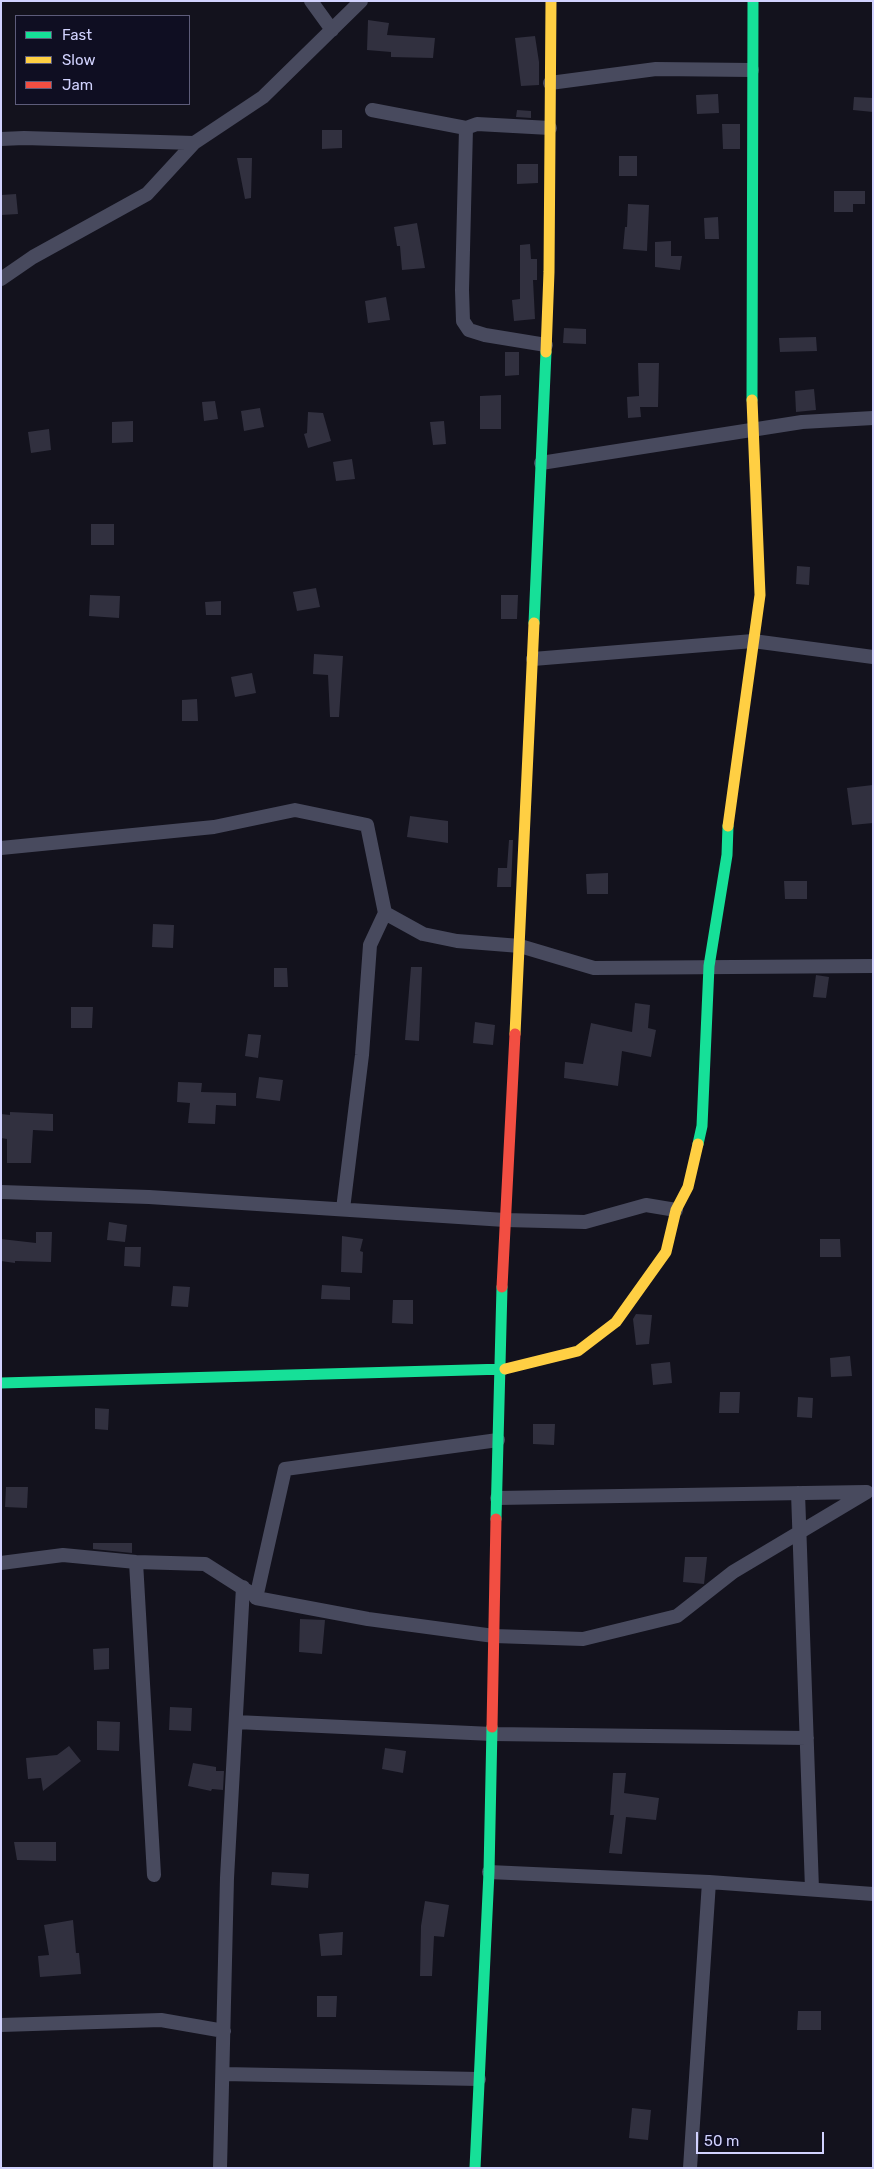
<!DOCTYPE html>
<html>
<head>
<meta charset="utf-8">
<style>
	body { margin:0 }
	#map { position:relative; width:874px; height:2169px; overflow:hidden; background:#13121d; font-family:Rubik,sans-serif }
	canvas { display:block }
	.frame { position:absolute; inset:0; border:2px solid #d1d2fe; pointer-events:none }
	.legend { position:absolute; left:15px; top:15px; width:175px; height:90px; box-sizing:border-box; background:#0f0e22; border:1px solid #5d5c7a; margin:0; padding:6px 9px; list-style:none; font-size:15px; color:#d1d2fe }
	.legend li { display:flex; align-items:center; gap:10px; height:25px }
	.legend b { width:25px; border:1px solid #5d5c7a }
	.scale { position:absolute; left:696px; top:2132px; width:128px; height:22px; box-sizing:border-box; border:2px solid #d1d2fe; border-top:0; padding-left:6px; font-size:15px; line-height:18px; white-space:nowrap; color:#d1d2fe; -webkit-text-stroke:4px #0f0e22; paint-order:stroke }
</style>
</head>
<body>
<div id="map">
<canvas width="874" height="2169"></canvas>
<div class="frame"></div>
<ul class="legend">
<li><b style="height:6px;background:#16e098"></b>Fast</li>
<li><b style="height:6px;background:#ffcf43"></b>Slow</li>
<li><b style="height:6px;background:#f24e42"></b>Jam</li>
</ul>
<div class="scale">50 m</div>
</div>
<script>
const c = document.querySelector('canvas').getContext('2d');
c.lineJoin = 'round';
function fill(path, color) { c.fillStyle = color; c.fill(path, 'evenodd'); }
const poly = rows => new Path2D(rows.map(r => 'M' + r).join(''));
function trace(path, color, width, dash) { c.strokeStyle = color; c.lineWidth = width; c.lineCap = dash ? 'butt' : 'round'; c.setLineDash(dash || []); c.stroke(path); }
fill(poly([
	[368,20,389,23,387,35,435,38,433,58,391,57,391,52,367,50],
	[535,36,539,62,539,85,521,86,515,38],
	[718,94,719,113,697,114,696,95],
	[854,97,873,98,873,112,853,110],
	[517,110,531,111,531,118,516,117],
	[722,124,740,124,740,149,723,149],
	[322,130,342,130,342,148,322,149],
	[619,156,637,156,637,176,619,176],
	[237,158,252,158,251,198,245,199],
	[517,164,538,164,538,183,517,184],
	[834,191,865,191,865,204,853,204,853,212,834,212],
	[16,194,18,214,1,215,1,195],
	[628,204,649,205,647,251,623,249,625,227,627,227],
	[718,217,719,239,705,239,704,218],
	[417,223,425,268,402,270,400,246,397,246,394,227],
	[671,241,671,256,682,256,680,270,655,267,655,242],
	[530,244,531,259,537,259,537,280,533,280,535,319,514,321,512,300,520,299,520,245],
	[386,297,390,320,368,323,365,301],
	[564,328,586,329,586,344,563,343],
	[816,337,817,351,780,352,779,338],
	[505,352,519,352,519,375,505,376],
	[638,363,659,363,658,407,640,407,641,417,628,418,627,397,639,396],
	[814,389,816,410,796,412,795,391],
	[501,395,501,429,480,429,480,396],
	[215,401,218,419,204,421,202,402],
	[260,408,264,427,244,431,241,411],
	[308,412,323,413,331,441,308,448,304,434,307,433],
	[133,421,133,442,112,443,112,422],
	[444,421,446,444,433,445,430,422],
	[49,429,51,450,31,453,28,432],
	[352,459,355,479,336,481,333,462],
	[91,524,114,524,114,545,91,545],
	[797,566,810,567,809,585,796,584],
	[316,588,320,607,297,611,293,592],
	[90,595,120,596,119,618,89,616],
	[501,595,518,595,517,619,501,619],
	[221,601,221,615,206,615,205,602],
	[314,654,343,656,339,717,330,717,328,675,313,674],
	[252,673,256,693,235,697,231,677],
	[197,699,198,721,182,721,182,700],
	[873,785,873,823,852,825,847,788],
	[410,816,448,821,448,843,407,837],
	[509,840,513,840,511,887,497,887,498,868,507,868],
	[608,873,608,894,587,894,586,874],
	[784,881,807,881,807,899,785,899],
	[153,924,174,925,173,948,152,947],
	[411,967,422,967,419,1041,405,1040],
	[274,968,287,968,288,987,274,987],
	[816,975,829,977,826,998,813,997],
	[635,1003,650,1005,648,1028,656,1030,651,1057,622,1051,618,1086,564,1078,565,1062,583,1064,591,1023,632,1032],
	[71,1007,93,1007,92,1028,71,1028],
	[475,1022,495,1025,493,1045,473,1043],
	[248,1034,261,1035,258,1058,245,1056],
	[259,1077,283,1080,280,1101,256,1098],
	[178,1082,202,1083,201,1092,236,1093,236,1106,216,1105,215,1124,188,1123,190,1103,177,1102],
	[10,1112,53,1114,53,1131,33,1130,31,1163,7,1163,7,1139,1,1138,1,1114,10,1115],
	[109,1222,127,1225,125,1242,107,1240],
	[36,1232,52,1232,51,1262,15,1261,15,1263,1,1261,1,1239,36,1243],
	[342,1236,363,1239,360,1251,363,1252,362,1273,341,1272],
	[820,1239,840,1239,841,1257,820,1257],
	[125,1247,141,1247,140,1267,124,1266],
	[322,1285,350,1287,350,1300,321,1299],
	[173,1286,190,1287,188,1307,171,1306],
	[393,1300,413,1300,413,1324,392,1323],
	[636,1314,652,1315,649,1344,636,1345,633,1319],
	[850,1356,852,1376,831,1377,830,1358],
	[670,1362,672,1383,653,1385,651,1364],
	[720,1392,740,1392,739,1413,719,1413],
	[798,1397,813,1398,812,1418,797,1417],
	[95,1408,109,1409,108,1430,95,1429],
	[533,1424,555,1424,554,1445,533,1444],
	[6,1487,28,1487,27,1508,5,1507],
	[93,1543,132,1543,132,1553,93,1549],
	[685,1557,707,1557,704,1584,683,1582],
	[300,1619,325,1620,322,1654,299,1652],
	[109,1648,109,1669,94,1670,93,1649],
	[170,1707,192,1708,191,1731,169,1730],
	[97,1721,120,1722,119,1751,97,1750],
	[69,1746,81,1761,43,1791,41,1778,28,1779,26,1758,57,1755],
	[385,1748,406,1751,403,1773,382,1769],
	[193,1763,216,1767,216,1771,224,1771,223,1790,212,1789,211,1791,188,1786],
	[613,1773,626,1773,624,1793,659,1798,656,1820,626,1817,622,1854,609,1853,614,1815,610,1815],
	[14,1842,56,1842,56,1861,17,1860],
	[272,1872,309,1874,308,1888,271,1885],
	[425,1901,449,1905,444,1937,434,1936,432,1976,420,1976,421,1926],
	[73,1920,76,1953,79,1953,81,1974,40,1977,38,1956,49,1955,44,1925],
	[343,1932,342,1955,321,1956,319,1934],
	[317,1996,337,1996,336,2017,317,2017],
	[798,2011,821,2011,821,2030,797,2030],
	[632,2108,651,2110,648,2140,629,2138]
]), '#31303f');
trace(poly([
	[311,1,332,30],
	[550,83,656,69,752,70],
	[372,110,466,128,477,124,550,128],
	[466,128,462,290,463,321,469,330,485,335,546,345],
	[1,139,24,138,194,143],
	[1,279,33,257,147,194,194,143,263,97,361,1],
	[541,463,802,422,873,418],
	[533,659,753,641,873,657],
	[1,848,214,827,295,810,367,825,385,913,370,945,362,1055,343,1209],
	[385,913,423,934,457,941,520,946,594,968,873,966],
	[1,1192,149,1197,505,1220,585,1222,646,1205,676,1210],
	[498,1440,285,1469,256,1598,368,1619,494,1636,583,1639,677,1616,733,1572,867,1492],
	[798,1493,812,1889],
	[497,1498,866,1492],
	[136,1562,154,1875],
	[1,1563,63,1555,136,1562,205,1564,249,1592],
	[236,1722,492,1734,807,1738],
	[489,1872,709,1882,873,1894],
	[1,2025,161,2020,224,2031],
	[223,2074,479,2079],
	[220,2168,227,1878,243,1587],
	[690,2168,709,1882]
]), '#484a5e', 14);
trace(poly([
	[752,400,753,1],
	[534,623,546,352],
	[698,1144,702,1126,709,966,727,855,728,826],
	[1,1383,505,1369],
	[496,1519,502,1287],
	[475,2168,489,1872,492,1727]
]), '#16e098', 11);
trace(poly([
	[546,352,549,272,551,1],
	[728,826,760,595,752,400],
	[515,1034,534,623],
	[505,1369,578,1351,616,1322,666,1252,676,1210,688,1187,698,1144]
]), '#ffcf43', 11);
trace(poly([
	[502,1287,515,1034],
	[492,1727,496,1519]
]), '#f24e42', 11);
</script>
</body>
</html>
